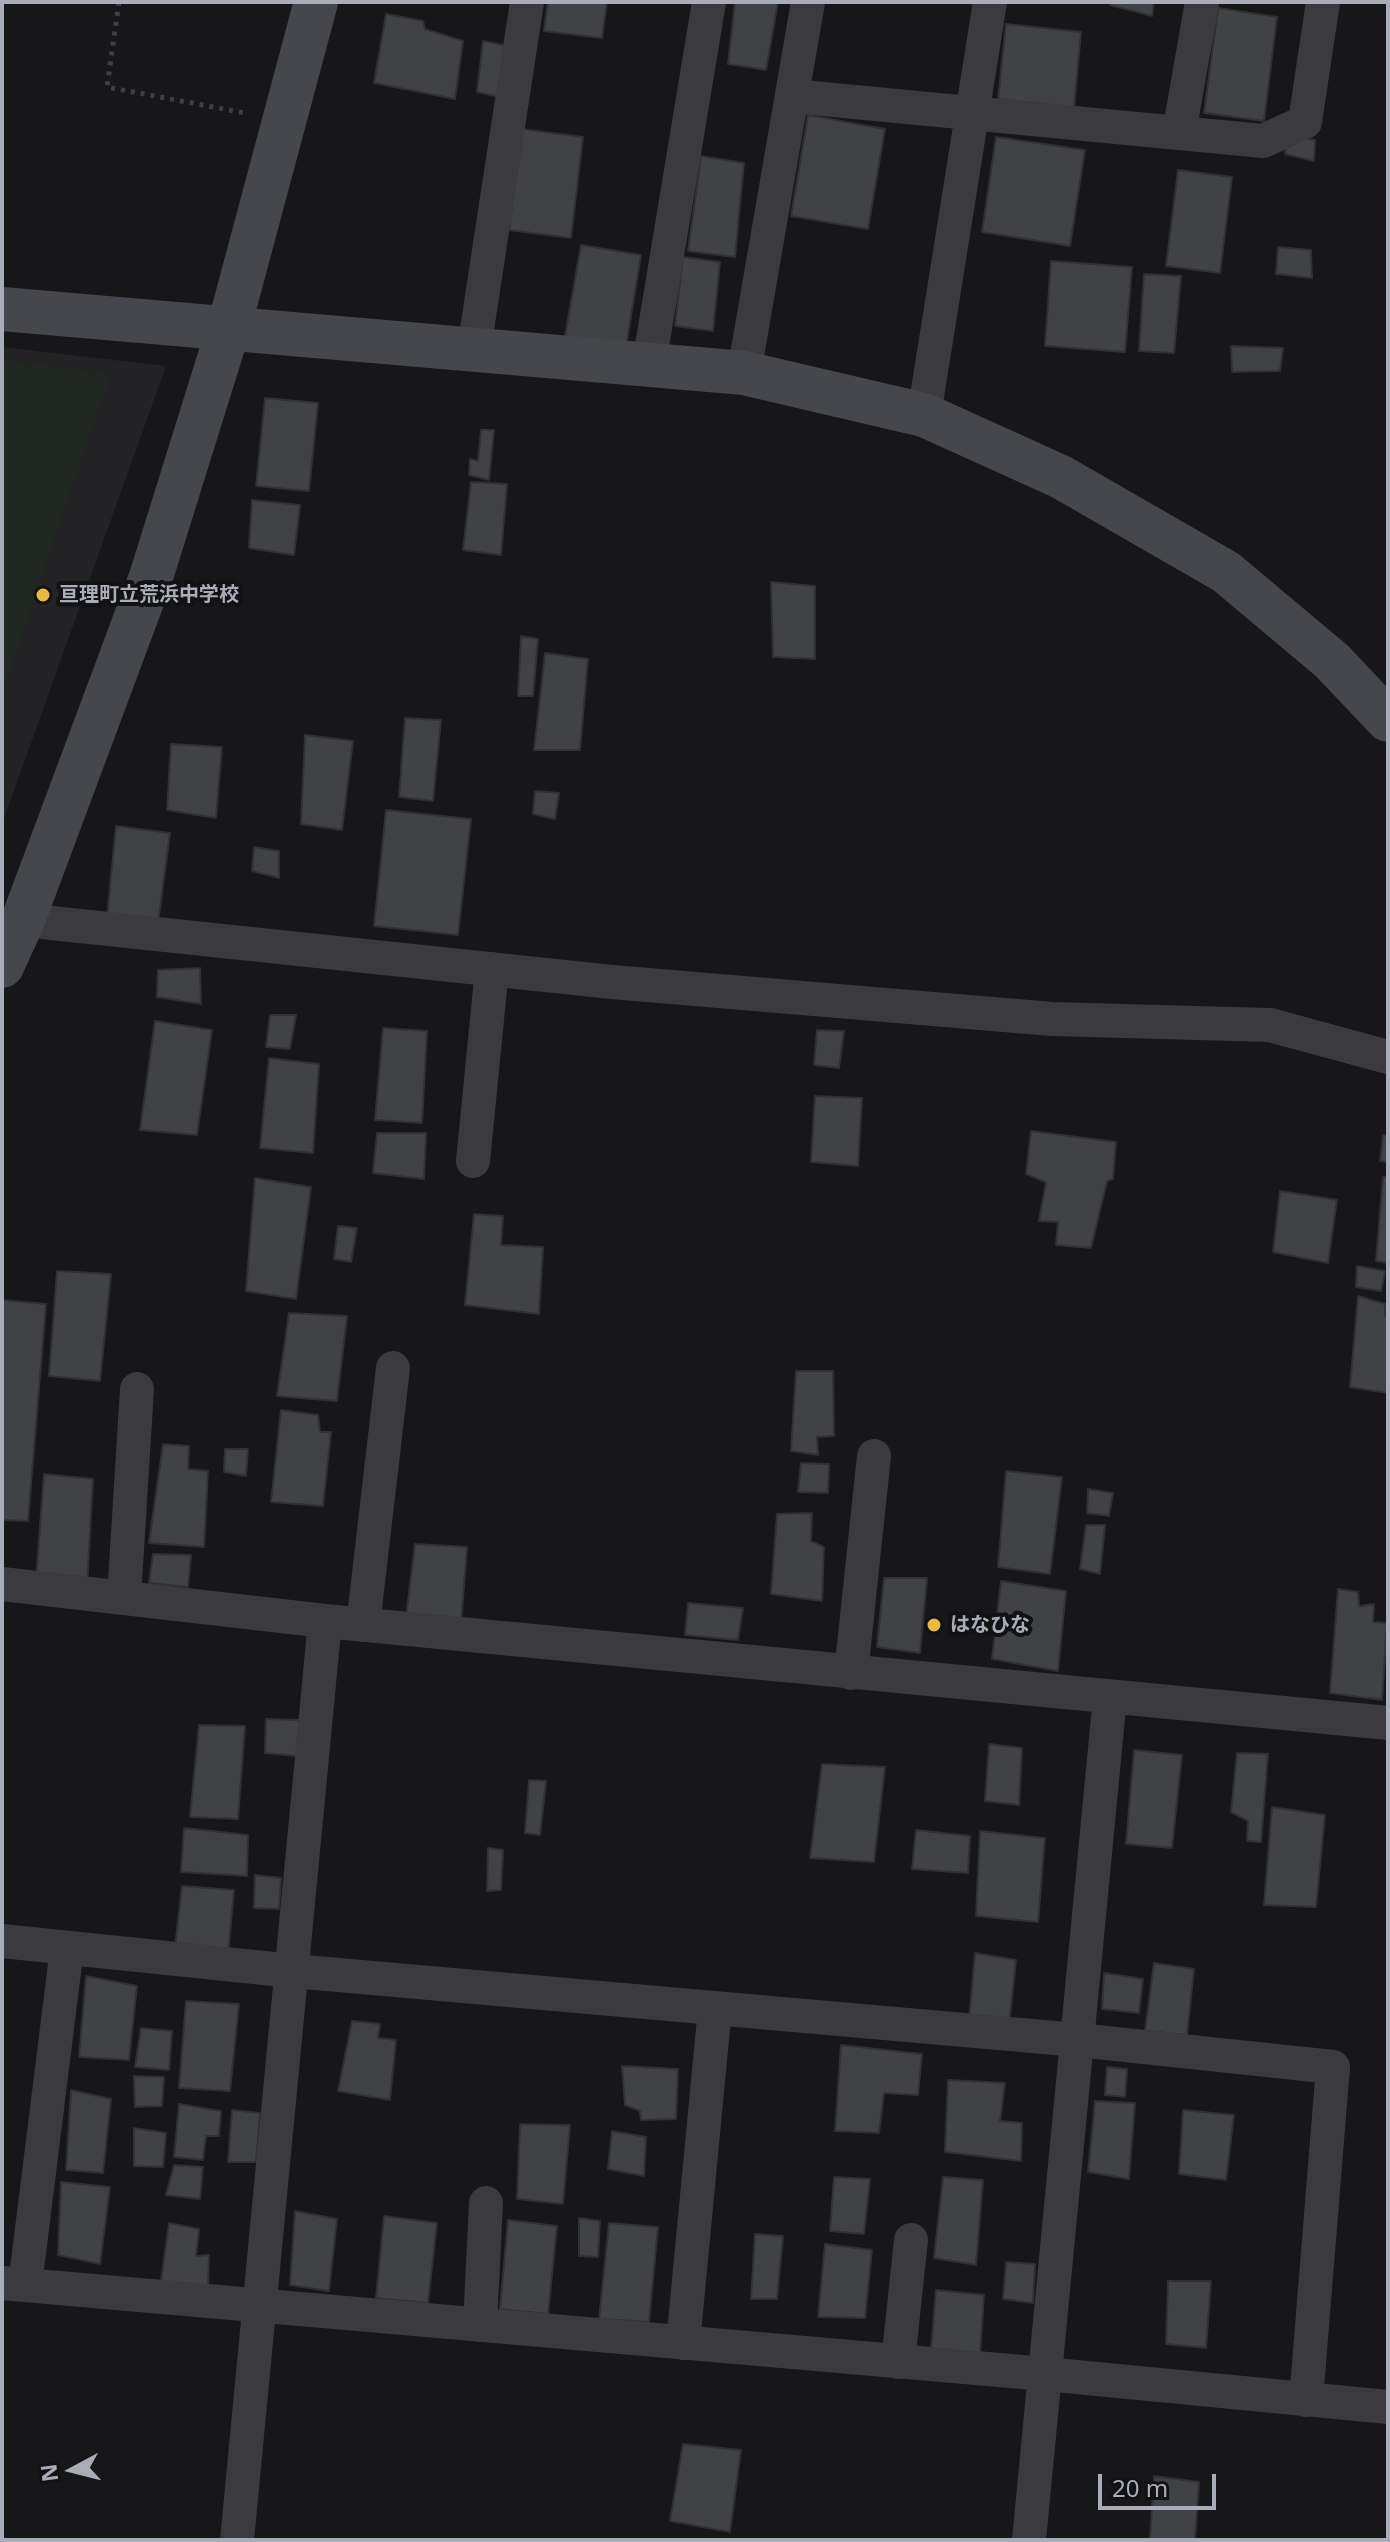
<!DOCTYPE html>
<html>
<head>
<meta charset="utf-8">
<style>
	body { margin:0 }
	#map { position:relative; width:1390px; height:2542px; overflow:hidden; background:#171719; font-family:"Noto Sans",sans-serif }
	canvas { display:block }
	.frame { position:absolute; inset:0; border:4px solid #a9adb8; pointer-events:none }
	.north { position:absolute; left:32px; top:2430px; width:80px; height:80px; -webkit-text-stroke:6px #121214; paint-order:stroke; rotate:263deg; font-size:22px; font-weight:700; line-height:32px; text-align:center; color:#a9adb8 }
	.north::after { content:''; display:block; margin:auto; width:28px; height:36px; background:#a9adb8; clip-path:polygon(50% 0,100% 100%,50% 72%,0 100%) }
	.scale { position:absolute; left:1098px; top:2474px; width:118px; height:36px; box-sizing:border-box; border:4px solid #a9adb8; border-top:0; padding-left:10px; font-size:24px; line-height:28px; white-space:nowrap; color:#a9adb8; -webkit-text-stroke:6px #121214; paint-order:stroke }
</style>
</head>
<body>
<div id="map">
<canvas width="1390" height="2542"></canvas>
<div class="frame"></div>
<div class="north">N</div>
<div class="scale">20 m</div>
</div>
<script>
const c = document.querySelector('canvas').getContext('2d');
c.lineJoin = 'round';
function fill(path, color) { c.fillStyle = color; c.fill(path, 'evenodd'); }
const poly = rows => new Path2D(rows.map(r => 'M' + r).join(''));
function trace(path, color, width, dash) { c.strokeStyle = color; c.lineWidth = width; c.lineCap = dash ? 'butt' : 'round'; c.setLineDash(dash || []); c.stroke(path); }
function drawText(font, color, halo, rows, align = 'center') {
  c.font = font + ' "Noto Sans","Noto Sans JP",sans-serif'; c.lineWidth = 8; c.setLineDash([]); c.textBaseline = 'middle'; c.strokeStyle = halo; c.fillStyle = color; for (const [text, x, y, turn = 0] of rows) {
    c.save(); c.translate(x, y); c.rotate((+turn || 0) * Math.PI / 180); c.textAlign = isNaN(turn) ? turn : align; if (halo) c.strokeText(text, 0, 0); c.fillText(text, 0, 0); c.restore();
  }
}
fill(poly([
	[2,347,166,366,2,824]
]), '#232326');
fill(poly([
	[2,360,111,374,2,692]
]), '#212822');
const building = poly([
	[548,2,607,2,602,38,544,31,548,2],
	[735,2,778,2,766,70,728,64,735,2],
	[1110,2,1154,2,1152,16,1110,5,1110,2],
	[1218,8,1277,17,1264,121,1204,113,1218,8],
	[386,14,423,21,425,29,463,41,455,99,374,83,386,14],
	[1006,24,1081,32,1074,108,998,99,1006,24],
	[483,41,508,46,500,97,477,92,483,41],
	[808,115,885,129,868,229,791,216,808,115],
	[521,129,583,137,571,238,509,230,521,129],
	[1289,136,1315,140,1314,161,1285,154,1289,136],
	[996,137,1085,150,1070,246,982,232,996,137],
	[701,156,744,163,735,257,688,251,701,156],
	[1178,170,1232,177,1220,273,1166,266,1178,170],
	[581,245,641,255,626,347,565,336,581,245],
	[1278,247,1311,250,1312,278,1276,274,1278,247],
	[683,257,720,262,713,331,675,326,683,257],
	[1051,261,1132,267,1125,352,1045,346,1051,261],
	[1144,274,1181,276,1174,353,1139,351,1144,274],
	[1231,346,1283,348,1280,371,1232,372,1231,346],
	[265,398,318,403,309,491,256,486,265,398],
	[481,430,494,430,489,480,469,475,470,459,478,461,481,430],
	[471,482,507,484,501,555,463,550,471,482],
	[252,500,300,505,294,555,249,548,252,500],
	[771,582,815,586,815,659,773,657,771,582],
	[521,636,538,639,533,696,518,696,521,636],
	[545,653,588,659,580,750,534,750,545,653],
	[405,718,441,720,433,801,399,797,405,718],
	[305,735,353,741,342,830,301,824,305,735],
	[171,744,222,747,216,818,167,810,171,744],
	[535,791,559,793,555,819,533,814,535,791],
	[386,810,471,819,458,935,374,926,386,810],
	[116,826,170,833,158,923,107,917,116,826],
	[254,847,279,851,279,878,252,871,254,847],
	[200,968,201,1004,157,997,158,970,200,968],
	[270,1015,296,1015,290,1049,266,1047,270,1015],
	[155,1021,212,1030,197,1135,140,1130,155,1021],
	[383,1028,427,1031,422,1123,375,1120,383,1028],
	[817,1030,844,1031,839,1068,814,1065,817,1030],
	[269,1058,319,1064,313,1153,260,1148,269,1058],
	[815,1096,862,1098,858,1166,811,1162,815,1096],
	[1031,1131,1116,1142,1113,1179,1107,1181,1091,1248,1056,1245,1058,1222,1039,1221,1046,1182,1026,1174,1031,1131],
	[377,1133,426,1133,424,1179,373,1173,377,1133],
	[1383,1135,1388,1136,1388,1162,1380,1161,1383,1135],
	[1383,1177,1388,1177,1388,1263,1376,1261,1383,1177],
	[255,1178,311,1187,296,1299,246,1291,255,1178],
	[1280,1191,1337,1200,1328,1263,1273,1252,1280,1191],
	[474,1214,503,1216,501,1245,543,1247,539,1314,465,1305,474,1214],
	[338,1226,357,1228,351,1262,334,1259,338,1226],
	[1357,1266,1385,1271,1381,1291,1356,1287,1357,1266],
	[57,1271,111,1274,100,1381,49,1376,57,1271],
	[1358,1296,1385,1304,1385,1316,1388,1317,1388,1393,1350,1387,1358,1296],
	[2,1300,46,1304,28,1521,2,1520,2,1300],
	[289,1313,347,1316,337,1401,277,1396,289,1313],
	[796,1371,833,1371,834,1436,817,1437,818,1455,791,1451,796,1371],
	[281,1410,318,1415,320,1432,331,1432,323,1506,271,1502,281,1410],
	[163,1444,189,1446,188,1469,208,1471,204,1547,149,1543,163,1444],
	[225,1449,248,1449,246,1476,224,1472,225,1449],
	[801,1463,829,1464,828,1493,798,1492,801,1463],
	[1006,1471,1062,1477,1050,1574,998,1567,1006,1471],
	[44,1474,93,1479,87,1586,36,1580,44,1474],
	[1088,1489,1113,1493,1109,1516,1087,1513,1088,1489],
	[812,1513,811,1541,824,1547,822,1601,771,1594,777,1514,812,1513],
	[1086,1525,1105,1525,1100,1574,1080,1569,1086,1525],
	[415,1544,467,1547,461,1624,406,1617,415,1544],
	[153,1554,191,1555,188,1587,149,1583,153,1554],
	[884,1578,927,1578,920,1653,877,1647,884,1578],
	[1001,1581,1066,1591,1058,1671,992,1659,1001,1581],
	[1338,1589,1358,1592,1359,1606,1374,1604,1373,1622,1387,1623,1382,1700,1330,1693,1338,1589],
	[688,1603,743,1608,738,1640,685,1635,688,1603],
	[266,1719,299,1720,297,1756,265,1753,266,1719],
	[199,1725,245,1726,238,1819,190,1817,199,1725],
	[989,1744,1022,1748,1019,1805,985,1801,989,1744],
	[1134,1750,1182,1755,1172,1848,1126,1844,1134,1750],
	[1237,1753,1268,1754,1261,1842,1247,1841,1248,1821,1231,1812,1237,1753],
	[822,1764,885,1767,874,1862,810,1858,822,1764],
	[529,1780,546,1781,540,1835,525,1833,529,1780],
	[1272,1807,1325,1815,1316,1907,1264,1905,1272,1807],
	[184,1828,248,1835,247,1876,181,1872,184,1828],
	[916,1830,970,1836,968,1873,912,1869,916,1830],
	[980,1831,1045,1838,1038,1922,976,1916,980,1831],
	[488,1848,503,1850,501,1890,487,1891,488,1848],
	[255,1875,281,1878,279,1909,254,1908,255,1875],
	[182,1886,234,1890,228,1954,175,1947,182,1886],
	[975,1953,1016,1960,1009,2025,969,2022,975,1953],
	[1154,1963,1194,1969,1187,2035,1145,2031,1154,1963],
	[1104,1973,1143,1979,1139,2013,1102,2009,1104,1973],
	[86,1976,137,1986,129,2060,79,2057,86,1976],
	[186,2001,239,2004,230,2091,179,2088,186,2001],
	[352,2021,380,2024,378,2038,396,2040,390,2100,338,2091,352,2021],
	[141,2028,172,2031,169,2070,135,2067,141,2028],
	[841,2045,922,2054,918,2095,884,2093,879,2133,835,2131,841,2045],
	[622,2066,678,2069,676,2119,641,2120,640,2111,625,2105,622,2066],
	[1107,2067,1127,2069,1125,2097,1105,2095,1107,2067],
	[134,2076,164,2077,162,2106,135,2107,134,2076],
	[948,2080,1005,2083,1000,2121,1022,2123,1021,2161,945,2152,948,2080],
	[71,2090,111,2099,103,2173,66,2170,71,2090],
	[1095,2101,1135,2103,1129,2179,1088,2172,1095,2101],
	[179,2104,221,2111,219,2136,206,2136,203,2160,174,2157,179,2104],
	[232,2110,260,2113,256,2162,228,2162,232,2110],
	[1183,2110,1234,2115,1226,2180,1179,2174,1183,2110],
	[520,2124,570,2125,563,2204,517,2199,520,2124],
	[134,2128,166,2133,163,2167,134,2166,134,2128],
	[612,2131,646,2137,644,2176,608,2169,612,2131],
	[174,2165,203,2167,200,2199,166,2195,174,2165],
	[834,2177,870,2179,864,2234,830,2231,834,2177],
	[943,2177,983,2180,976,2265,934,2258,943,2177],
	[61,2182,110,2187,100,2264,58,2255,61,2182],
	[295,2211,337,2219,329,2291,290,2285,295,2211],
	[384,2216,437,2223,428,2303,376,2298,384,2216],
	[579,2218,600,2221,598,2257,579,2256,579,2218],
	[508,2220,557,2226,548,2314,500,2309,508,2220],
	[169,2223,199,2229,196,2256,209,2255,208,2288,161,2281,169,2223],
	[609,2223,658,2227,649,2322,599,2319,609,2223],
	[755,2234,783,2236,777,2299,751,2299,755,2234],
	[825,2244,872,2250,865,2318,818,2317,825,2244],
	[1006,2262,1035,2264,1033,2303,1003,2299,1006,2262],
	[1168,2281,1211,2281,1206,2348,1166,2344,1168,2281],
	[936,2290,984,2295,980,2354,931,2349,936,2290],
	[683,2444,741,2450,730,2532,670,2521,683,2444],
	[1154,2476,1199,2482,1195,2540,1150,2540,1154,2476]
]);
fill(building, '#414246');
trace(building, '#313134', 2);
trace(poly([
	[119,2,107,87,245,113]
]), '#3e3f44', 5, [4, 6]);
trace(poly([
	[792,96,1179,133,1202,2],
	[1179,133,1263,141,1305,122,1323,2],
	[474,349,527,2],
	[649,364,709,2],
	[744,373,808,2],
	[924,415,990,2],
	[23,920,612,982,1052,1019,1270,1025,1388,1057],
	[473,1161,492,969],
	[2,1584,325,1621,1388,1723],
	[124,1598,137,1389],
	[363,1625,393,1368],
	[851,1673,874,1456],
	[2,1941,293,1971,1078,2040,1333,2067,1306,2400],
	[2,2283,1045,2374,1388,2407],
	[25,2285,67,1948],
	[480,2325,486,2203],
	[683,2343,715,2008],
	[898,2362,911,2240],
	[237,2540,325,1621],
	[1029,2540,1110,1697]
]), '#3a3a3f', 34);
trace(poly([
	[2,309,744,373,924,415,1061,477,1226,572,1332,661,1388,720],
	[2,966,23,920,151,577,229,327,316,2]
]), '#46474d', 44);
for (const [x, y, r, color] of [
	[43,595,8,"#ecba3b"],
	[934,1625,8,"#ecba3b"]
]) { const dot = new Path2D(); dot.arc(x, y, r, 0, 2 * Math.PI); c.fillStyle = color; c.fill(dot); trace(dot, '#121214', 3); }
drawText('bold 20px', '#a9adb8', '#121214', [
	["亘理町立荒浜中学校",59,595],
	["はなひな",950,1625]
], 'left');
</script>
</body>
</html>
